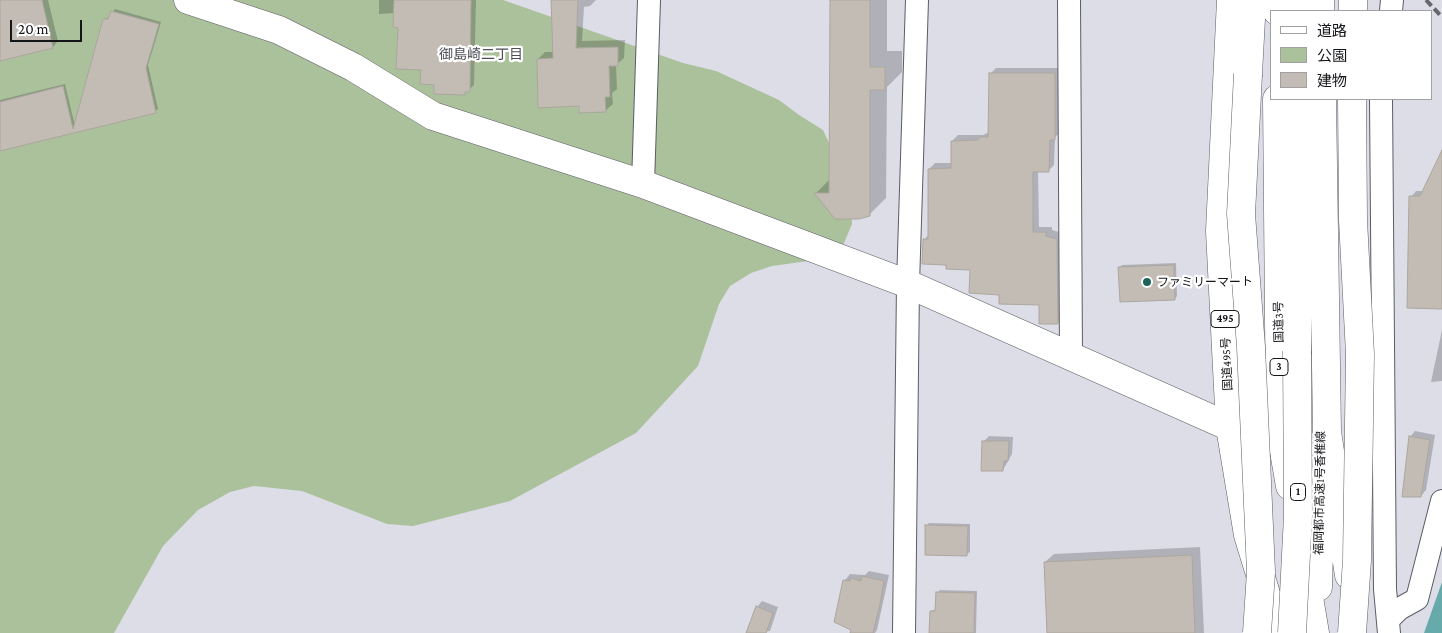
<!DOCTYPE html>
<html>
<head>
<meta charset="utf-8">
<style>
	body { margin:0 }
	#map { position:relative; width:1442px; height:633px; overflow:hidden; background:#dcdde7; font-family:"Crimson Pro","Noto Sans JP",serif }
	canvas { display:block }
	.legend { position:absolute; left:1270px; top:10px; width:162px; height:90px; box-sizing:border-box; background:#fff; border:1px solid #a1a1a3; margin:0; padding:6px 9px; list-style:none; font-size:15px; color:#141518 }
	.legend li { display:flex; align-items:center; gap:10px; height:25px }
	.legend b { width:25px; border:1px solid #a1a1a3 }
	.scale { position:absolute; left:10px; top:20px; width:72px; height:22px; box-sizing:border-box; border:2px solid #141518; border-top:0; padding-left:6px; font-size:15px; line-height:18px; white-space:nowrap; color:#141518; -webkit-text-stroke:4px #fff; paint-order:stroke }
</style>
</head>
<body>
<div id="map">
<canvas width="1442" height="633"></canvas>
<ul class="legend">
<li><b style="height:6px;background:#fff"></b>道路</li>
<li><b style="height:14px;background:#abc19c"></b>公園</li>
<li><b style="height:14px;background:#c2bcb4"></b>建物</li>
</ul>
<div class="scale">20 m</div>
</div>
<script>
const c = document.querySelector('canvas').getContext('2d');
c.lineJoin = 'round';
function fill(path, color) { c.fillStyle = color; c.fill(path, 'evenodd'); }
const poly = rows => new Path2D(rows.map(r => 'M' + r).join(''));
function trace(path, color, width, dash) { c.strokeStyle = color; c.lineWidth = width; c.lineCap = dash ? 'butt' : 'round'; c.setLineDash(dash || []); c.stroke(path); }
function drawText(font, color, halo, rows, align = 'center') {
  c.font = font + ' "Crimson Pro","Noto Sans JP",serif'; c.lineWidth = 4.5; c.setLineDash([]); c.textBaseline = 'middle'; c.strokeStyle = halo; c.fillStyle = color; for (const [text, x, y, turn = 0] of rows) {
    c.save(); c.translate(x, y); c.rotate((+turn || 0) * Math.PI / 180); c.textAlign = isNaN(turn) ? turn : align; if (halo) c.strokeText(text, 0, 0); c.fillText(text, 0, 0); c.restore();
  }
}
fill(poly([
	[0,0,503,0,683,63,716,71,779,100,799,115,823,130,849,186,852,224,841,250,830,258,772,266,751,273,730,286,719,304,698,366,636,433,510,501,413,526,387,524,302,491,254,486,230,492,198,510,163,546,114,633,0,633]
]), '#abc19c');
fill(poly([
	[1442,582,1442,633,1424,633]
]), '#67aaac');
fill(poly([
	[0,0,48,0,58,41,53,47,0,60],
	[379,0,476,0,474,85,465,93,436,84,422,69,399,26,395,13,379,14],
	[552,0,596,0,590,6,584,7,582,41,625,40,624,58,616,65,617,89,612,93,613,104,605,111,580,105,538,59,545,52,554,52],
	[833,0,887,0,887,51,902,51,902,72,887,87,886,198,869,215,836,218,816,193,831,178],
	[115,9,161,22,148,65,158,109,155,111,0,149,0,100,65,84,75,126,104,19,110,17],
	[996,68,1060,68,1060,133,1055,137,1054,165,1048,171,1038,171,1039,227,1052,227,1052,230,1063,233,1063,317,1057,323,1041,304,1000,294,971,269,948,264,924,240,929,234,929,169,935,163,952,163,952,141,958,135,983,135,989,132,990,74],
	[1442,170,1442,308,1411,197,1416,191,1424,191],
	[1176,263,1177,296,1175,299,1120,267,1122,265],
	[1442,330,1442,381,1431,382],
	[1415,431,1435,435,1426,490,1421,496,1410,437],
	[989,436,1013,437,1012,454,1003,470,984,441],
	[929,523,970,524,970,552,967,554,926,526],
	[1200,547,1204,633,1048,633,1045,562,1054,554],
	[869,571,889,575,877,630,875,633,859,633,835,622,845,580,850,574,865,575],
	[940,590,977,591,976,633,930,633,931,611,937,609,937,593],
	[762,601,778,607,770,631,754,633,757,607]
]), '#0003');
const building = poly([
	[0,0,42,0,53,48,0,61,0,0],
	[394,0,471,0,470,92,465,92,465,95,434,94,434,85,420,84,421,70,396,69,398,28,393,27,394,0],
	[551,0,578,0,576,48,618,47,618,66,609,66,610,97,605,97,606,112,579,113,579,106,538,108,537,59,553,58,551,0],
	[830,0,870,0,870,67,885,67,885,90,870,90,870,216,859,219,835,219,814,193,829,193,830,0],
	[111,11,159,24,146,68,156,113,0,151,0,102,63,86,73,129,103,19,108,19,111,11],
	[989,73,1055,73,1055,140,1050,140,1049,172,1033,172,1033,232,1046,232,1046,236,1057,239,1058,324,1039,324,1039,305,999,304,999,295,969,293,970,270,946,269,946,265,922,264,923,239,928,239,928,169,951,168,951,141,978,140,979,137,988,137,989,73],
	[1442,150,1442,309,1407,308,1409,196,1420,196,1442,150],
	[1174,265,1175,300,1120,302,1118,267,1174,265],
	[1409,436,1430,440,1421,497,1402,497,1409,436],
	[982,441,1009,441,1008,461,1004,461,1003,471,981,471,982,441],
	[925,525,968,526,967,556,925,555,925,525],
	[1192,555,1195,633,1047,633,1044,562,1192,555],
	[862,576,884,581,880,604,873,633,850,633,851,630,834,622,843,580,850,581,851,578,861,581,862,576],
	[936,592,975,593,974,633,929,633,930,611,935,611,936,592],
	[756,606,773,613,766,633,746,633,756,606]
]);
fill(building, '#c2bcb4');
trace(building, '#aca69e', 1);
const street = poly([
	[1069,0,1071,355],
	[1391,11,1392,0],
	[1381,99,1385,589,1389,633],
	[643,184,649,0],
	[1388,620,1399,609,1417,599,1442,501],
	[904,633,908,284,917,0]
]);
const secondary = poly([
	[188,0,279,30,353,67,433,116,643,184,908,284,1230,427]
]);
const highway = poly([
	[1231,0,1220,231,1230,427,1248,535,1278,633],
	[1298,0,1298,11],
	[1277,11,1277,0],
	[1320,11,1320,0],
	[1353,11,1353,0],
	[1248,74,1252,0],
	[1277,99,1280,428,1290,486],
	[1322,99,1327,432,1349,575],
	[1297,351,1299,99],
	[1302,556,1315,633],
	[1318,587,1321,482]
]);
trace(street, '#5b5d65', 24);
trace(secondary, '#5b5d65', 29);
trace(highway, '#5b5d65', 29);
trace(street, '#fff', 22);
trace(secondary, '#fff', 28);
trace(highway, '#fff', 28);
trace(poly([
	[1426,0,1442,17]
]), '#66676d', 4, [8, 4]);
const highwayBridge = poly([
	[1248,74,1241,214,1251,347,1261,572,1257,633],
	[1292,633,1298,516,1297,351],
	[1352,633,1357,560,1360,354,1353,220,1352,99]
]);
trace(highwayBridge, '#5b5d65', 29, []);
trace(highwayBridge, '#fff', 28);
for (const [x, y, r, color] of [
	[1147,282,5,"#1c6459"]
]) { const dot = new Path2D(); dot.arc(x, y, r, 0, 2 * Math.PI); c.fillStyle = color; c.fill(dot); trace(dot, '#fff', 2); }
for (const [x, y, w] of [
	[1225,319,28],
	[1279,367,18],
	[1298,492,15]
]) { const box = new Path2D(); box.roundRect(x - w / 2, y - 8.5, w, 17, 4); c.fillStyle = '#fff'; c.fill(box); trace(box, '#141518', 1); }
drawText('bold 11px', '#141518', null, [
	["495",1225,319],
	["3",1279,367],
	["1",1298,492]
]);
drawText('12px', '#141518', '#fff', [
	["ファミリーマート",1157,282]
], 'left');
drawText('12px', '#141518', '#fff', [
	["国道3号",1279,322,-91],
	["国道495号",1227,364,-93],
	["福岡都市高速1号香椎線",1320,493,-89]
]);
drawText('14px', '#4d4f56', '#fff', [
	["御島崎二丁目",481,55]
]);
</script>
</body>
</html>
